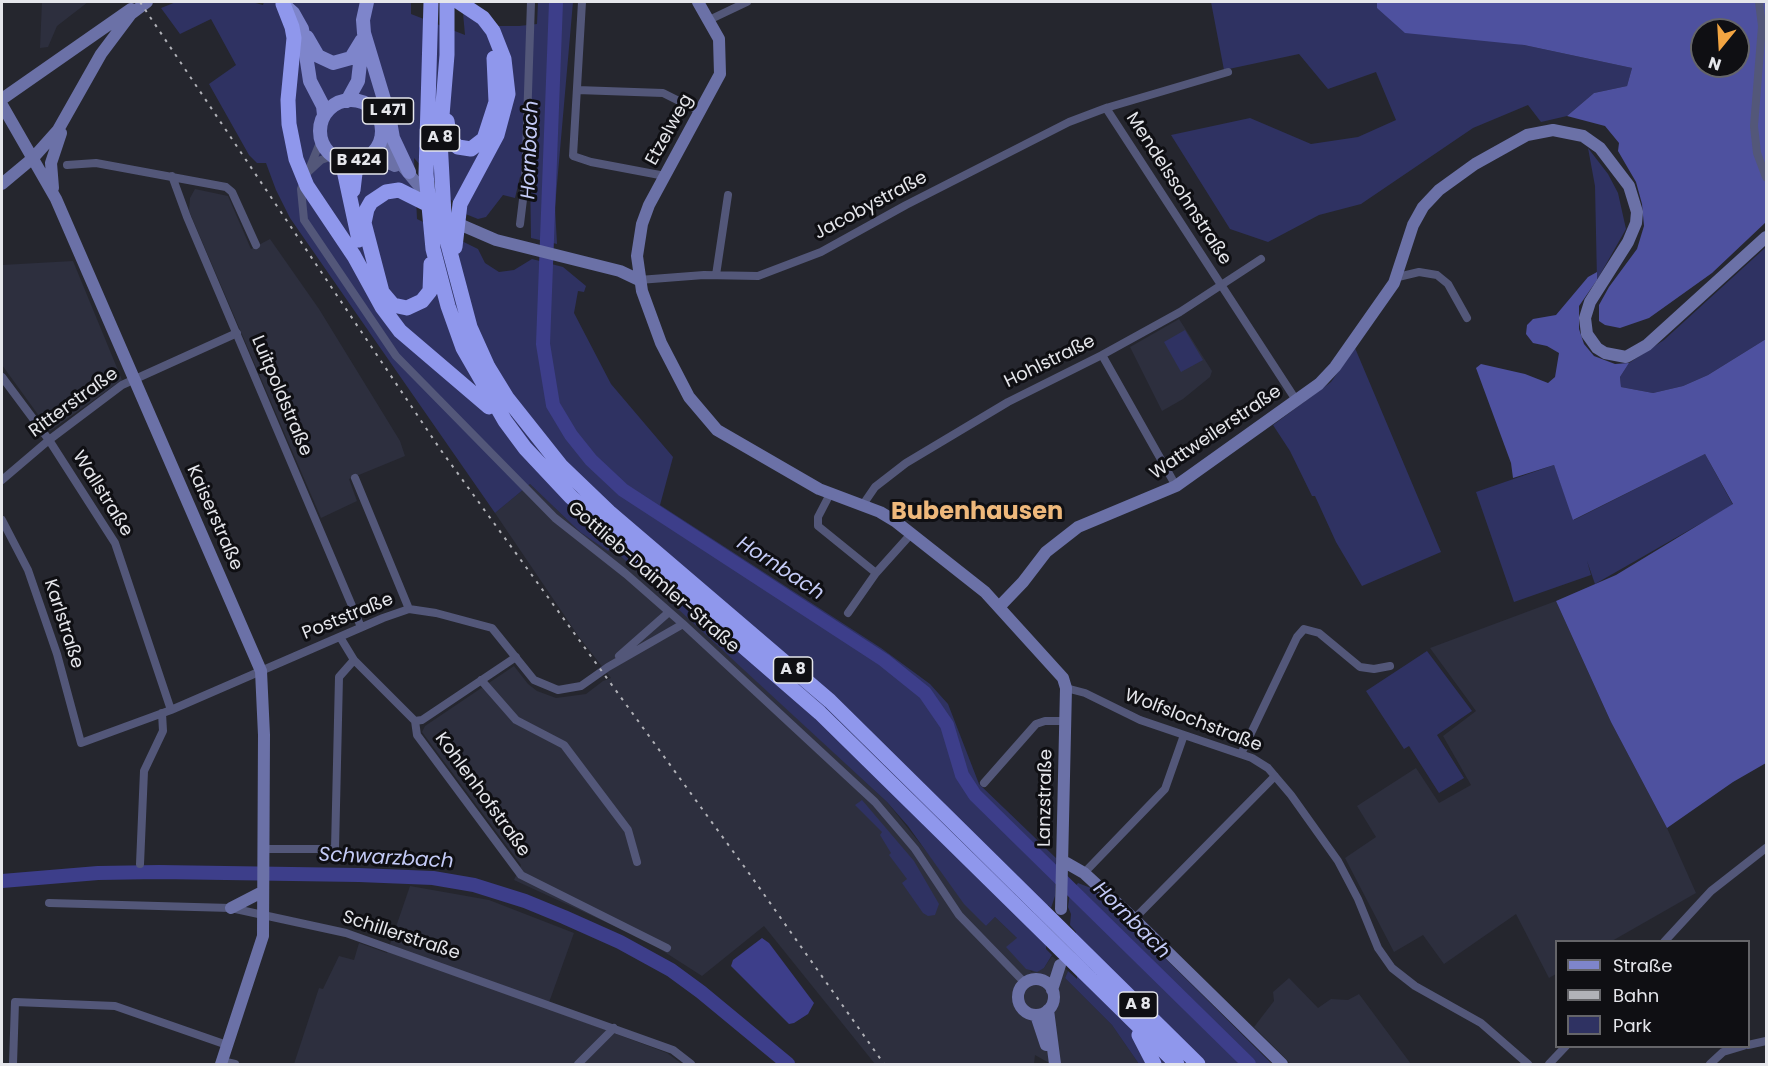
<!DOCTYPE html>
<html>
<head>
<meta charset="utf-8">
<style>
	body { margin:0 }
	#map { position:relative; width:1768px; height:1066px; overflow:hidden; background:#25262e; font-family:Poppins,sans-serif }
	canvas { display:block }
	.frame { position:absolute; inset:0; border:3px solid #e5e6eb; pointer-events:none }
	.legend { position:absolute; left:1555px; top:940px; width:195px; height:108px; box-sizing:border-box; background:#0f0f13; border:2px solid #656569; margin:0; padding:8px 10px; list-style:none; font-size:18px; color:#e5e6eb }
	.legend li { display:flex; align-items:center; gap:12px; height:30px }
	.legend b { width:30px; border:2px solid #656569 }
	.north { position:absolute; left:1690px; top:18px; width:60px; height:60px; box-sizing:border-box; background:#0f0f13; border:2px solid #656569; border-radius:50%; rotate:198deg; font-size:16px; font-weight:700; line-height:24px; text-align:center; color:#e5e6eb }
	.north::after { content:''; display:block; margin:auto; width:21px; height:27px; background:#f3a542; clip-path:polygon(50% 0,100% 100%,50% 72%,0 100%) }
</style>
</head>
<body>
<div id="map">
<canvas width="1768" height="1066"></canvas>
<div class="frame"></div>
<ul class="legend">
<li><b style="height:8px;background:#7e85cb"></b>Straße</li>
<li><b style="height:8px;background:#b1b2b8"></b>Bahn</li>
<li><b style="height:16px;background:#2f3262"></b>Park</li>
</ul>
<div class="north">N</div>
</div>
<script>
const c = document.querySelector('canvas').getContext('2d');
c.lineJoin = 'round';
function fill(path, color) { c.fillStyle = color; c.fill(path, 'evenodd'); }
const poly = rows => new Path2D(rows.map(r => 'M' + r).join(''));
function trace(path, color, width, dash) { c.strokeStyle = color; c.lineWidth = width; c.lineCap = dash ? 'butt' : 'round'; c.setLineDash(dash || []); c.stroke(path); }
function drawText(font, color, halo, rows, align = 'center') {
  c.font = font + ' Poppins,sans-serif'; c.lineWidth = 6; c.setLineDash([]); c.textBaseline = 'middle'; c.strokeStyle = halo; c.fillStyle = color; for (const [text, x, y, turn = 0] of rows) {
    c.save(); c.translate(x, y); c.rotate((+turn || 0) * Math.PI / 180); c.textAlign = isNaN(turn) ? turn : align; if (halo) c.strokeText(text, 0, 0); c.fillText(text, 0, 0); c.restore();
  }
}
fill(poly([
	[42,2,88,2,57,26,48,47,40,48],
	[195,189,228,196,251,249,270,239,319,309,400,441,405,456,349,479,357,501,321,518,189,211,190,198],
	[73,261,122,380,50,431,2,365,2,265],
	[1179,319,1212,371,1210,377,1183,399,1162,411,1130,347],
	[530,484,580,532,609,550,611,547,626,559,887,802,986,926,995,917,1017,938,1031,972,1044,968,1052,956,1068,971,1065,978,1112,1025,1139,1064,1051,1064,1035,1055,1034,1064,875,1064,764,926,702,976,649,942,514,880,521,865,422,732,425,726,514,666,528,684,537,691,556,698,586,694,603,681,611,678,579,637,495,513],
	[1556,601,1611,722,1667,828,1696,893,1612,941,1556,942,1556,974,1549,978,1516,914,1444,964,1423,935,1394,952,1345,858,1376,837,1357,806,1416,768,1439,803,1471,785,1443,736,1476,711,1430,648],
	[410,886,489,900,574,933,547,1008,667,1053,682,1064,294,1064,319,988,323,989,339,956,354,960,359,943,387,953],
	[1289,978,1318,1008,1331,999,1348,1000,1359,994,1411,1064,1291,1064,1254,1027,1274,1001,1273,992]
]), '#2d2f3e');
fill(poly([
	[176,2,252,2,263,5,264,2,411,2,411,14,465,35,462,2,496,26,519,26,537,24,538,2,573,2,555,207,557,244,531,238,530,171,520,177,515,198,503,195,486,217,478,219,463,213,414,158,417,219,478,249,485,263,499,272,514,270,532,259,563,267,586,286,584,292,578,291,574,313,611,384,673,457,660,505,881,648,930,684,948,704,979,784,1056,858,1055,896,1051,908,1048,905,1046,934,1046,949,1052,955,1044,968,1037,972,1026,969,1006,947,1017,938,995,917,986,926,964,904,908,826,887,802,612,548,608,551,580,532,530,484,495,513,290,218,276,190,266,163,257,163,249,155,209,84,236,65,211,19,180,34,161,8],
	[1211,2,1377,2,1377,8,1524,45,1632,68,1627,86,1594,93,1567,116,1541,122,1528,105,1473,128,1361,204,1319,215,1268,242,1230,229,1171,135,1250,118,1311,144,1358,137,1396,120,1376,72,1328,89,1299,54,1224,70],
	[1588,148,1608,174,1618,193,1626,229,1597,280,1595,186],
	[1766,247,1766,339,1708,375,1683,386,1653,393,1621,387,1620,377,1629,363,1664,340],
	[1185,330,1203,360,1181,372,1164,342],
	[1355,348,1441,552,1362,586,1336,542,1315,496,1312,496,1290,451,1273,425,1331,382],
	[1705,454,1733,505,1595,584,1587,561,1591,575,1514,602,1476,492,1554,465,1574,520],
	[1427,651,1472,711,1437,735,1464,778,1439,793,1409,746,1404,749,1366,691],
	[862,800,914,861,939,904,935,915,928,916,923,913,902,883,907,879,889,855,891,853,880,835,882,832,855,805],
	[1078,883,1096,890,1272,1064,1139,1064,1112,1025,1065,978,1068,971,1077,979,1076,932,1070,925,1071,914,1068,907,1070,893]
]), '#2f3262');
fill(poly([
	[1377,2,1766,2,1766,222,1712,273,1649,318,1620,328,1605,325,1599,321,1599,305,1609,287,1637,249,1644,226,1642,204,1636,182,1618,151,1619,143,1605,126,1567,116,1594,93,1627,86,1632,68,1524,45,1405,33,1377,8],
	[1702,30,1738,30,1738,66,1702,66],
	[1597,272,1597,280,1579,306,1579,329,1584,344,1594,356,1615,364,1629,363,1620,377,1621,387,1653,393,1683,386,1708,375,1766,339,1766,763,1733,782,1667,828,1611,722,1556,601,1616,575,1733,504,1705,454,1573,520,1554,465,1513,478,1511,463,1476,368,1481,364,1525,374,1548,383,1555,377,1559,353,1547,346,1533,343,1526,334,1527,325,1533,319,1556,315,1588,277]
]), '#4e519f');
fill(poly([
	[762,938,769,943,814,1003,808,1014,794,1023,789,1024,731,966,733,960]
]), '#3d3e8a');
trace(poly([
	[556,2,543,344,553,405,571,435,591,460,623,490,884,660,925,693,947,725,962,775,975,795,1249,1064],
	[2,881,98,873,159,872,359,875,433,878,474,885,525,901,564,917,620,942,671,970,701,992,788,1064]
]), '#3d3e8a', 14);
trace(poly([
	[582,2,573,156,591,162,665,176],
	[1759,2,1762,26,1754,126,1757,153,1766,177],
	[709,20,747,2],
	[577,90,663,93,701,112],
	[1106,108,1296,400],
	[321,140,301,189,304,220,396,356,555,518,626,574,683,624,875,802,915,849,959,915,1025,983],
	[67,165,96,163,226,187,232,192,256,245],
	[309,171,321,160,332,156],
	[172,176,187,217,361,627],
	[520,224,525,183,531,2],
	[716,275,728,195],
	[1398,277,1419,272,1437,275,1448,284,1467,318],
	[639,280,704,275,758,276,821,252,906,205,1069,122,1106,108,1228,72],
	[1102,355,1176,486],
	[2,377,49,440,115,543,171,710],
	[355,478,409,609],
	[2,480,49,440,122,385,237,333],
	[830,494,818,517,818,526,876,573],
	[862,506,875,487,906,463,1008,402,1102,355,1180,312,1261,259],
	[2,520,28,570,57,654,81,743,171,710,383,618,409,609,436,613,492,628,534,680,558,690,581,686,608,667,683,624],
	[848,613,876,573,911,534],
	[340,637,354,660,415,721,417,735,521,875,667,948],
	[619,656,669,612],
	[481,680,516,720,564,745,628,830,637,862],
	[1066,688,1085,693,1140,720,1252,758,1268,768,1291,795,1338,861,1358,899,1378,948,1392,968,1415,986,1481,1023,1528,1064],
	[415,721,422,720,516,657],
	[1241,754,1297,637,1304,629,1319,633,1360,667,1374,669,1390,666],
	[984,783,1036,724,1045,721,1065,721],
	[262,849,335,849,339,677,354,660],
	[140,864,144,771,163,731,162,713],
	[1084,873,1165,789,1184,735],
	[49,903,231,908,346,933,673,1050,691,1064],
	[1134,919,1275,776],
	[1664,942,1711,891,1766,848],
	[1748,1045,1766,1041],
	[222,1061,235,1064],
	[13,1064,15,1002,115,1006,227,1045],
	[578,1064,614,1028],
	[1549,1064,1566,1046],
	[1710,1064,1723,1052,1743,1046]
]), '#535779', 8);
trace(poly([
	[698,2,719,39,720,74,649,205,642,224,637,256,642,291,661,343,689,397,717,430,819,489,880,512,895,521,985,592,1063,678,1066,688,1061,909],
	[2,99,131,9],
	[2,105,56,199,261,671,264,735,263,936,221,1064],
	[380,139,429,198],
	[371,155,395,166],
	[2,184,33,158,58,130,101,54,131,14,147,2],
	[53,188,51,163,61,133],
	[452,221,496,240,620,271,639,280],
	[999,607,1023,582,1046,552,1078,527,1176,486,1319,384,1335,367,1394,283,1413,225,1423,207,1439,190,1475,164,1527,135,1553,130,1583,136,1600,148,1629,186,1637,212,1636,223,1628,242,1590,302,1585,318,1587,334,1597,348,1605,353,1626,357,1647,345,1766,237],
	[1063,861,1084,873,1134,919,1282,1064],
	[231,908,262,892],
	'1018 997a18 18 0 1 1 36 0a18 18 0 1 1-36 0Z',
	[1052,990,1060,965],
	[1048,1010,1055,1064],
	[1036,1015,1046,1045]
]), '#6b71a7', 12);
trace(poly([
	[367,2,363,20,364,33,389,116,393,138,409,172],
	[284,5,293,13,302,29,310,81,323,106,324,115],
	[307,37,318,56,333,63,351,58,362,40],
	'320 131a31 31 0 1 1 62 0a31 31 0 1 1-62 0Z',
	[347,101,358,81,362,46]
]), '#7e85cb', 14);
trace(poly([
	[431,2,426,174,433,249,448,306,463,348,505,421,525,448,571,497,820,713,1177,1064],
	[447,2,447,55,440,140,445,233,470,327,488,367,507,398,561,466,609,512,830,701,1198,1064],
	[283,4,292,27,294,38,288,100,289,124,296,159,307,186,354,256,382,307,400,331,489,407],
	[447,121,450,140,458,147,471,149,484,139,496,102,494,58],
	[342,161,359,240],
	[353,190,355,173,360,161],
	[455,247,460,204,497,135,508,94,504,59,493,31,483,18,459,2],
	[431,264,430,291,422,301,407,308,393,305,382,292,364,223,367,209,371,202,386,192,399,190,433,207],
	[1139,1035,1154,1064]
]), '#8f97ec', 15);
trace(poly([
	[140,2,440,449,751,876,884,1064]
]), '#b1b2b8', 2, [3, 6]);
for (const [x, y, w] of [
	[388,111,51],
	[440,138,39],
	[359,161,57],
	[793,670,39],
	[1138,1005,39]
]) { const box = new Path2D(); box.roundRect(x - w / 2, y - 13, w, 26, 4.5); c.fillStyle = '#0f0f13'; c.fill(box); trace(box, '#e5e6eb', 1.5); }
drawText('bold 16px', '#e5e6eb', null, [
	["L 471",388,111],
	["A 8",440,138],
	["B 424",359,161],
	["A 8",793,670],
	["A 8",1138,1005]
]);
drawText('18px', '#e5e6eb', '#0f0f13', [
	["Etzelweg",670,130,-61],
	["Mendelssohnstraße",1178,189,57],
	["Jacobystraße",871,206,-28],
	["Hohlstraße",1050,362,-26],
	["Luitpoldstraße",281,396,67],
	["Ritterstraße",74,403,-36],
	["Wattweilerstraße",1216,433,-34],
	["Wallstraße",102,494,58],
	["Kaiserstraße",214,518,66],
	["Gottlieb-Daimler-Straße",653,578,41],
	["Poststraße",348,617,-22],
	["Karlstraße",63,624,72],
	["Wolfslochstraße",1193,721,21],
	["Kohlenhofstraße",482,795,54],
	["Lanzstraße",1046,798,-89],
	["Schillerstraße",401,936,18]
]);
drawText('italic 20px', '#c4cbf7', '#0f0f13', [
	["Hornbach",531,150,-88],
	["Hornbach",780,569,33],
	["Schwarzbach",386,859,3],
	["Hornbach",1131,921,45]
]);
drawText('bold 24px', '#eeb87b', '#0f0f13', [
	["Bubenhausen",977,513]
]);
</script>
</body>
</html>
